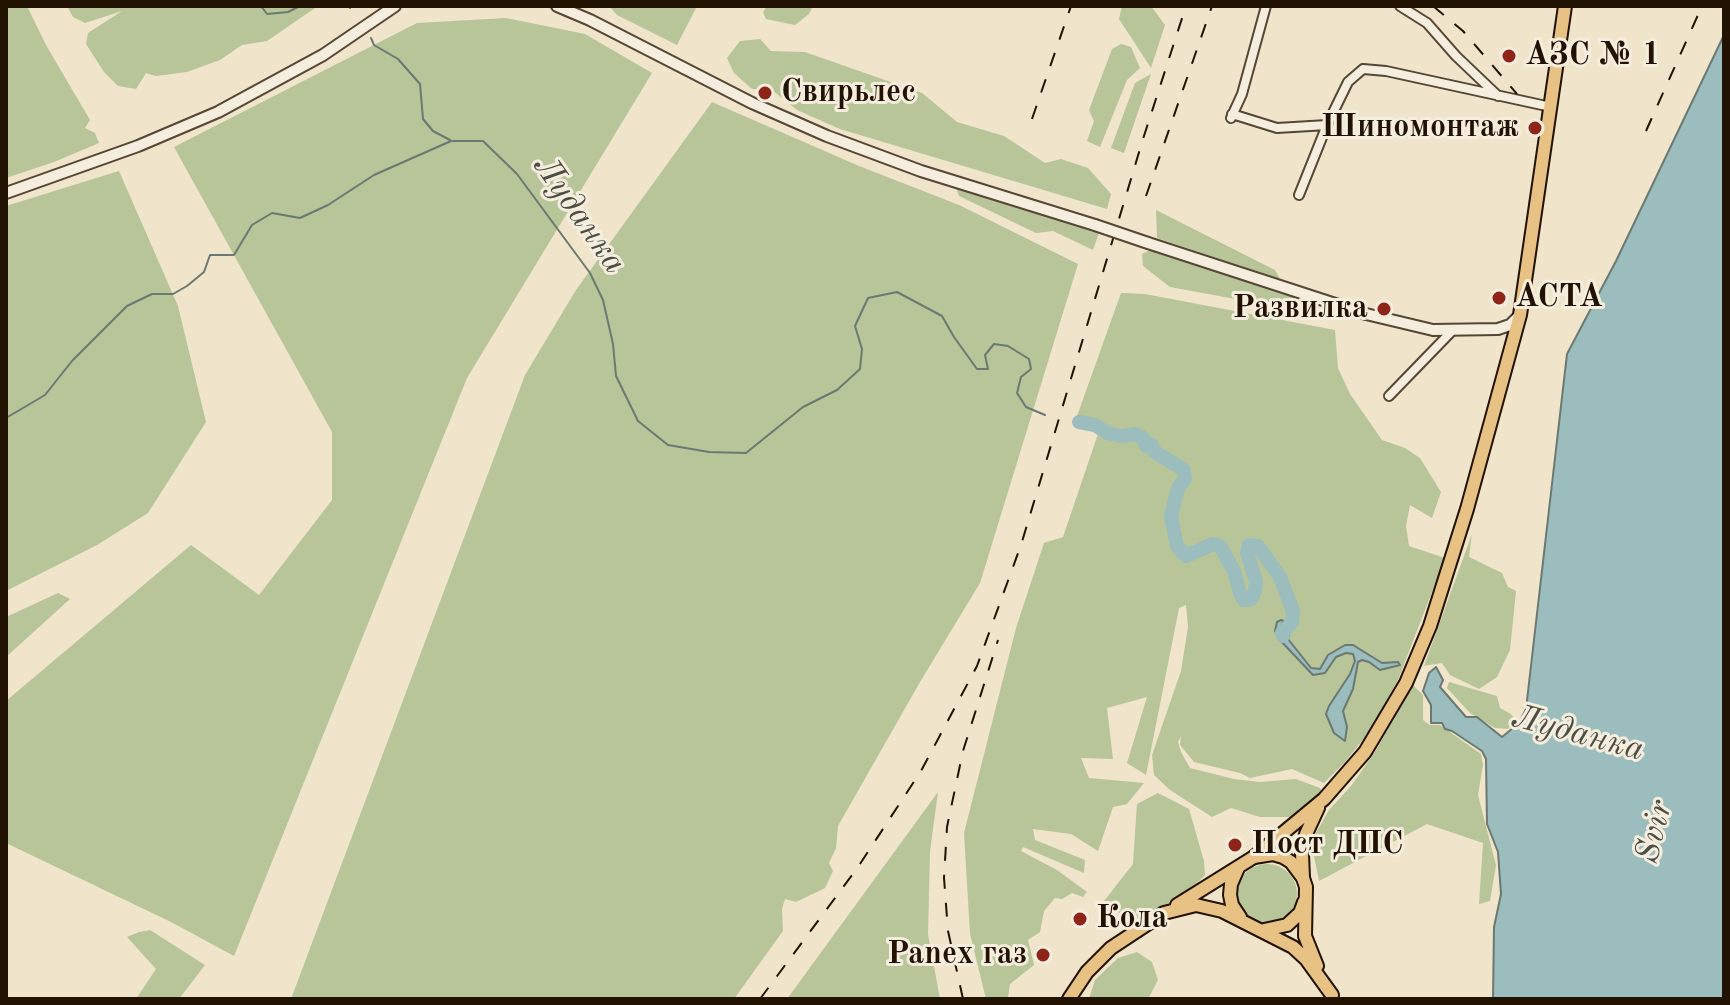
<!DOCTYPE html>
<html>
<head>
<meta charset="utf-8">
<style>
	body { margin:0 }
	#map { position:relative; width:1730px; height:1005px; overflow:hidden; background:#f0e4ca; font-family:"Old Standard TT",serif }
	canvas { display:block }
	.frame { position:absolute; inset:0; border:8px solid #221202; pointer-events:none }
</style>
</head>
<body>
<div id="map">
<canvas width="1730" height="1005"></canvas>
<div class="frame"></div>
</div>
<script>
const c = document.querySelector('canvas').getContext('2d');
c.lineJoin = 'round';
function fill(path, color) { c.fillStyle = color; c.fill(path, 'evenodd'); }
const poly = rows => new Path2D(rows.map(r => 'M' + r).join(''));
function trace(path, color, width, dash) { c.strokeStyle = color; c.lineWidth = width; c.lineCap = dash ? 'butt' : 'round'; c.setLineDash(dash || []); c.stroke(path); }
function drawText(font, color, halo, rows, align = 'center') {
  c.font = font + ' "Old Standard TT",serif'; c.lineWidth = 6; c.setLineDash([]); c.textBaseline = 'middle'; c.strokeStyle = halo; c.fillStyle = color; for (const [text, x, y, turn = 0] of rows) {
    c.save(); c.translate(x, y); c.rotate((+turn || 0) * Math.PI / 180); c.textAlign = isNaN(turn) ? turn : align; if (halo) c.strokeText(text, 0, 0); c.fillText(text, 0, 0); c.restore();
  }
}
fill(poly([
	[6,6,27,6,46,45,90,120,85,128,95,133,99,143,54,162,6,178],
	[67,6,318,6,267,41,242,45,220,60,187,72,156,76,146,73,136,89,118,86,104,72,86,44,88,33,122,11,85,23,73,17],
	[609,6,697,6,677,45,617,15],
	[767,6,813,6,809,14,795,25,766,19,763,12],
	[1122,6,1151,6,1165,25,1151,68,1119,19],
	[506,18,585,34,652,73,467,378,234,956,171,922,6,843,6,701,191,545,259,595,332,500,332,432,174,147,417,23],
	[760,39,771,51,805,52,922,93,957,122,1004,136,1045,163,1061,159,1088,168,1111,194,1107,209,840,129,797,110,772,90,752,89,734,73,727,58,740,41],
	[1121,44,1131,47,1140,68,1127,80,1100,147,1087,141,1094,121,1089,110,1112,49],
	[1151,74,1124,153,1111,148,1135,83],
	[712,102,859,166,959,205,1078,264,980,583,920,682,838,826,836,848,829,863,833,871,825,888,796,902,785,899,782,909,783,931,734,999,291,999,525,375,576,290],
	[119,171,178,306,206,422,148,513,97,545,6,591,6,206],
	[956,188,1099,233,1093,250,1053,231,1036,233,959,196],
	[1156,210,1275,270,1280,279,1157,238],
	[1150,250,1308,302,1300,311,1170,287,1143,266,1142,254],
	[1121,293,1145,294,1335,330,1338,368,1350,394,1382,440,1405,448,1420,458,1441,492,1432,518,1410,505,1406,526,1409,546,1445,558,1398,680,1369,732,1345,762,1324,783,1292,769,1250,778,1240,773,1194,762,1180,745,1181,736,1178,742,1181,752,1190,768,1234,779,1260,782,1296,779,1320,788,1322,794,1297,817,1260,817,1231,808,1212,817,1170,790,1154,775,1152,755,1181,671,1188,627,1186,605,1179,608,1146,775,1127,763,1147,697,1107,708,1113,759,1081,758,1089,778,1144,783,1127,804,1113,807,1098,851,1071,834,1033,829,1035,840,1085,860,1084,873,1023,847,1021,851,1057,870,1087,892,1083,897,1072,893,1062,899,1055,898,1044,911,1040,932,1028,940,1034,965,1010,984,1008,997,1006,999,986,999,970,934,964,833,1016,628,1044,543,1063,537,1101,425,1077,416],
	[1472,534,1469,557,1502,573,1508,587,1516,591,1510,650,1497,677,1479,689,1450,675,1442,663,1424,666],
	[58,593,70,599,6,657,6,617],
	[1449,682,1497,696,1500,708,1511,714,1516,721,1508,729,1495,728,1470,713,1447,688],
	[1413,685,1423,695,1423,720,1430,725,1440,725,1481,754,1483,765,1478,795,1496,865,1490,901,1479,904,1483,843,1427,824,1319,881,1314,856,1316,833,1329,810,1351,786,1375,752],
	[938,792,930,851,928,934,940,999,787,999],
	[1158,793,1189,809,1204,861,1205,875,1182,898,1157,908,1135,925,1104,901,1133,864,1137,804],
	'1237 894a30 30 0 1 1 60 0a30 30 0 1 1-60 0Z',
	[150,930,205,965,179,999,136,999,156,969,127,937,139,932],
	[1137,952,1152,962,1158,980,1148,999,1089,999,1095,980,1118,958]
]), '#b7c599');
const water = poly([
	[1724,35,1724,999,1493,999,1494,927,1501,894,1498,852,1487,824,1486,759,1482,751,1452,731,1445,729,1442,723,1431,723,1431,705,1423,691,1429,673,1436,667,1443,680,1440,687,1466,717,1477,717,1502,737,1519,723,1526,709,1567,354,1616,261,1724,35],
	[1281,620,1284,621,1281,625,1284,628,1292,622,1288,639,1311,668,1320,669,1328,655,1345,645,1353,645,1382,663,1398,662,1400,665,1380,670,1369,662,1362,660,1358,662,1353,689,1343,711,1347,727,1345,741,1334,733,1326,714,1329,706,1350,674,1355,661,1353,654,1346,653,1336,657,1325,673,1313,675,1279,639,1275,631,1277,622,1281,620]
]);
fill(water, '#9bbdbd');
trace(water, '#6b7972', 2);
trace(poly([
	[261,6,267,14,288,12,300,6],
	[349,6,350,8],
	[371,38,374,45,398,59,420,84,423,119,433,131,450,140],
	[6,418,45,395,72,361,127,306,152,294,173,294,187,286,204,272,210,255,234,255,252,225,272,213,300,218,328,205,374,175,451,141,483,141,517,174,590,273,603,300,613,344,616,376,638,421,668,445,709,452,746,453,803,407,837,390,860,369,862,349,855,326,868,298,897,292,942,316,954,337,977,369,988,369,985,355,994,344,1008,346,1029,359,1031,369,1021,377,1017,393,1026,407,1045,415]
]), '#6b7972', 2);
trace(poly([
	[1079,422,1095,425,1107,433,1122,436,1135,434,1143,438,1146,446,1151,444,1155,452,1184,470,1185,479,1178,488,1171,516,1177,546,1186,556,1213,544,1220,546,1234,571,1240,593,1244,600,1251,599,1255,591,1256,581,1247,553,1249,545,1258,546,1280,577,1293,611,1292,622,1282,633,1283,636]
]), '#9bbdbd', 14);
const minor = poly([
	[1400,6,1427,23,1456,56,1498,96],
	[1232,114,1277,128,1327,125],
	[1231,118,1242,94,1266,6],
	[1299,195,1327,125,1348,82,1363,69,1386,71,1551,107],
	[1389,396,1452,331]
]);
const tertiary = poly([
	[557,6,590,20,752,103,827,136,921,171,1095,225],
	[6,193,138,146,218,112,323,55,395,6],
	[1148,243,1366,314,1433,330,1498,329,1510,325,1520,315]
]);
const primary = poly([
	[1254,857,1324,799,1365,752,1406,683,1430,626,1467,509,1520,315,1565,6],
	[1303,878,1302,854,1306,834,1318,808]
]);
const trunk = poly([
	[1238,868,1231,884,1230,895,1232,905,1240,917],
	[1177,905,1254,857,1273,854,1283,857,1291,862,1303,878,1306,887,1305,936,1317,966],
	[1264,930,1287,925,1300,913,1304,902],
	[1069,999,1087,972,1111,948,1164,913,1196,905,1222,911,1293,947,1306,959,1332,995]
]);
trace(minor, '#564634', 12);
trace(tertiary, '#564634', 14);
trace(primary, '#221202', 16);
trace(trunk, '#221202', 16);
trace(minor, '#f5eddd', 8);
trace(tertiary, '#f5eddd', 10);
trace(primary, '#e8c285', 12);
trace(trunk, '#e8c285', 12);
trace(poly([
	[1433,6,1463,31,1517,94],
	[1032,119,1071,6],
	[1646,131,1702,6],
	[1146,196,1212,6],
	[760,999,858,867,921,771,977,666,1021,545,1143,139,1186,6],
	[963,999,948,931,944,878,947,827,963,751,998,640]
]), '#221202', 2, [14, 14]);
const tertiaryBridge = poly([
	[1095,225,1148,243]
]);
trace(tertiaryBridge, '#564634', 14, []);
trace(tertiaryBridge, '#f5eddd', 10);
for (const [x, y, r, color] of [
	[1509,56,8,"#8f2418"],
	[765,93,8,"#8f2418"],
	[1535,128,8,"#8f2418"],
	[1499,298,8,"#8f2418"],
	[1384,309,8,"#8f2418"],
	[1235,845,8,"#8f2418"],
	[1080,919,8,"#8f2418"],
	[1043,955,8,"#8f2418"]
]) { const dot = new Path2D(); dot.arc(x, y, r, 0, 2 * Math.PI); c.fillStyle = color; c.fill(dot); trace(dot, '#f5eddd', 3); }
drawText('bold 32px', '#221202', '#f5eddd', [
	["АЗС № 1",1525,56],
	["Свирьлес",781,93],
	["Шиномонтаж",1519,128,"right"],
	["АСТА",1515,298],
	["Развилка",1368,309,"right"],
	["Пост ДПС",1251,845],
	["Кола",1096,919],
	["Panex газ",1027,955,"right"]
], 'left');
drawText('italic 34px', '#4c4e43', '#f5eddd', [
	["Луданка",579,215,55],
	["Луданка",1578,734,15],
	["Svir",1655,832,-76]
]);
</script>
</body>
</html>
